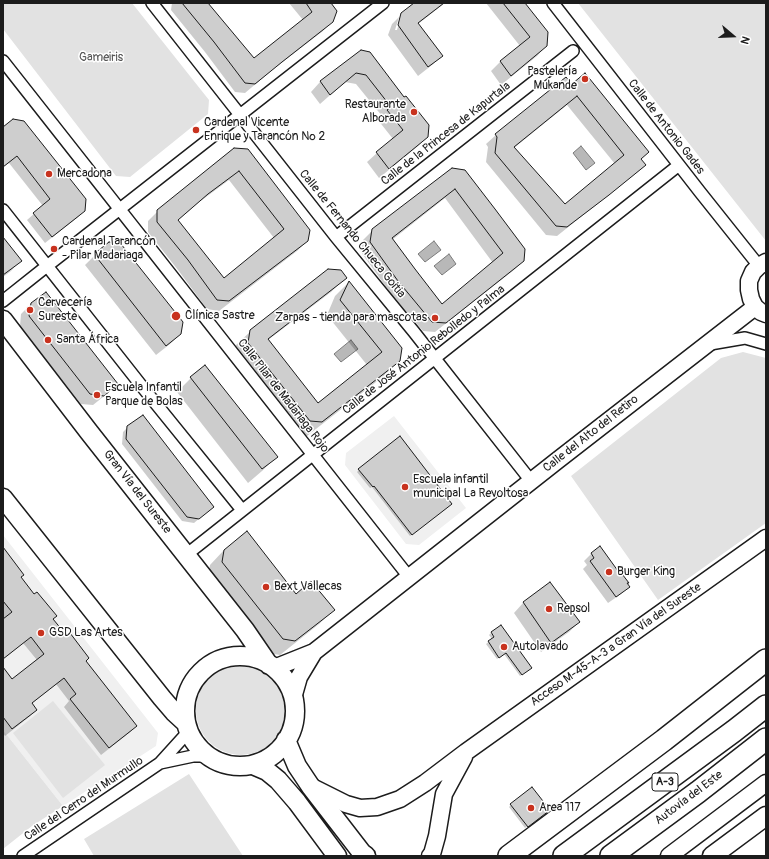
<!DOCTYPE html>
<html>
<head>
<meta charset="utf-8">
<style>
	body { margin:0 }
	#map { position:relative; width:769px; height:859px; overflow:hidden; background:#fff; font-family:Pangolin,sans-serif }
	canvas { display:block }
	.frame { position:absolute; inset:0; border:4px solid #1c1c1c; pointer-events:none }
	.north { position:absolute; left:713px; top:16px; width:40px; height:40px; -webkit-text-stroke:3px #fff; paint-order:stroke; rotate:109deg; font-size:11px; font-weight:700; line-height:16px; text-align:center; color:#1c1c1c }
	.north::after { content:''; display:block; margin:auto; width:14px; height:18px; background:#1c1c1c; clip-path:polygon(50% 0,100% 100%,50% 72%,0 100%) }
</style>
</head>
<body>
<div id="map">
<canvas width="769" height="859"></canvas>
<div class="frame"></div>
<div class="north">N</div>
</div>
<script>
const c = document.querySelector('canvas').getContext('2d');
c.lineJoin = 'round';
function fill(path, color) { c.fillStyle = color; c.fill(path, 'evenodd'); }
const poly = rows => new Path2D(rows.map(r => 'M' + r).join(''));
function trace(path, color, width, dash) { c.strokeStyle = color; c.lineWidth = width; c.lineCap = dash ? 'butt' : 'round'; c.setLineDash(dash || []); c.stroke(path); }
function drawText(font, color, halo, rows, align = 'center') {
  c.font = font + ' Pangolin,sans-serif'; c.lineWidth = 3; c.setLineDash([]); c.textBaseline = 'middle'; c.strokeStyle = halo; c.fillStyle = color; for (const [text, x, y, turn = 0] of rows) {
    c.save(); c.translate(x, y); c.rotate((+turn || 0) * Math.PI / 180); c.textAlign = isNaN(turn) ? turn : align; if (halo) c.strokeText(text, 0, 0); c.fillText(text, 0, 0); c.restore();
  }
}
fill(poly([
	[394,416,466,508,419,545,406,544,345,465,346,453],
	[3,535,158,733,156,746,63,806,3,730]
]), '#f0f0f0');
fill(poly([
	[3,3,132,3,209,100,208,114,130,177,116,176,3,29],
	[578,3,766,3,766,241],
	[743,352,766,358,766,523,658,600,571,476,721,358],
	'196 710a45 45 0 1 1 90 0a45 45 0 1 1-90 0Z',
	[53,701,105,765,63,798,13,733],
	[3,730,63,806,32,826,3,849],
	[189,774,243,856,94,856,84,839]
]), '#e2e2e2');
const water = poly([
	[581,146,595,163,586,170,573,153,581,146],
	[434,241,441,250,425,262,418,254,434,241],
	[449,254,456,264,442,275,434,266,449,254],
	[351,340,358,349,341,362,334,354,351,340]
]);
fill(water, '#b8b8b8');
trace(water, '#7a7a7a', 1);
fill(poly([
	[172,3,207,3,254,59,303,20,289,3,329,3,332,21,323,31,271,71,245,93,235,92,205,52,171,10],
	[415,3,445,3,418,24,441,56,432,65,418,76,388,35,392,24,399,17,395,30,397,30,402,14],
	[486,3,524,3,546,46,537,56,501,85,491,71,501,61,520,46],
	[361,51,427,137,417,147,379,178,367,162,377,153,393,139,378,120,382,116,356,84,345,82,320,104,311,92,320,82],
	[566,78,645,165,635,174,557,236,546,235,486,162,488,147,486,144,496,135],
	[567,105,615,164,565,205,514,148],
	[3,128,84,211,77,218,45,243,27,220,43,206,9,163,3,167],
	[234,149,307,241,297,251,219,311,207,309,178,270,148,232,148,221,158,211],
	[229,180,274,238,224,279,177,221,198,203],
	[453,169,524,260,514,270,435,332,423,331,389,291,361,252,363,240,373,230],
	[445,198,493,263,442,305,392,240],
	[3,239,20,261,11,271,3,277],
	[109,243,180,334,170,344,156,355,85,265,95,255],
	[345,278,331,292,268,340,318,404,367,365,327,315,335,296,349,282,399,360,385,375,307,436,296,435,235,357,236,345,251,331],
	[31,304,117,384,108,393,93,405,81,404,20,326,21,314],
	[191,378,276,457,262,471,248,483,177,392],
	[128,427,208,511,194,523,182,521,122,444,123,432],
	[359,470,448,506,410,536,372,487,370,488,357,472],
	[600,548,628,587,621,594,608,603,583,569,587,565,584,561,591,554],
	[224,550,296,595,334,610,319,624,280,655,268,653,208,577,210,565],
	[3,553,20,578,136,726,129,733,101,755,64,707,69,701,56,684,31,704,36,710,29,717,5,736,3,733,3,668,12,680,37,660,23,643,3,659,3,620,4,619,3,617],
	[550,584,579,622,569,632,541,652,514,613,523,603],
	[491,633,529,670,520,676,504,654,497,659,486,644,492,639,489,635],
	[511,805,547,812,525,828,509,807]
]), '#0003');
const building = poly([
	[182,3,208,3,254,58,312,12,306,3,331,3,337,11,333,22,282,62,255,84,245,83,214,42,182,3],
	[414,3,444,3,418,23,443,56,428,67,398,25,401,13,414,3],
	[503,3,525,3,548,32,547,46,511,76,500,61,530,37,503,3],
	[361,50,370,52,404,97,406,96,429,125,428,137,389,169,376,152,403,130,387,110,391,107,366,75,356,73,330,95,320,81,361,50],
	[585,73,649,152,641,159,646,165,609,195,567,227,556,226,495,153,497,137,495,134,566,77,572,84,585,73],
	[577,96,624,155,565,204,514,147,577,96],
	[13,119,24,121,86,199,85,211,52,237,33,213,50,199,17,156,3,167,3,127,13,119],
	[234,148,248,149,310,230,308,241,229,301,217,300,188,260,157,222,157,210,234,148],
	[239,171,284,229,224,278,178,220,208,194,239,171],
	[452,168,465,170,495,209,525,249,524,261,446,323,432,322,398,281,370,242,372,229,452,168],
	[455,189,503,253,442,304,415,269,392,238,455,189],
	[3,237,22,261,3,275,3,237],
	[109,242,121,244,183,322,181,334,166,346,94,254,109,242],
	[328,269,341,270,347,278,268,339,318,403,382,352,340,300,349,281,402,348,400,361,322,422,310,421,248,343,250,330,328,269],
	[46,292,118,384,104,396,90,394,29,316,31,303,46,292],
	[205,365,278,457,262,469,190,377,205,365],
	[143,415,214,507,199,519,187,517,126,439,127,426,143,415],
	[400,436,452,504,412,535,374,486,373,487,358,469,400,436],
	[247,531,296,594,311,581,335,610,295,641,283,639,222,562,224,550,247,531],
	[600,546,618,571,619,570,629,583,627,583,630,587,616,597,590,561,594,558,591,553,600,546],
	[3,547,24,575,21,577,34,594,37,592,57,616,53,619,67,636,70,633,89,658,86,661,137,726,109,748,70,699,76,694,64,678,32,703,37,710,12,729,3,717,3,667,12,679,44,654,31,637,3,659,3,619,12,612,3,601,3,547],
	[550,582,580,622,551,643,523,602,550,582],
	[501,625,532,668,522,675,506,653,499,658,488,641,494,637,491,632,501,625],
	[532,787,550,810,528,827,510,804,532,787]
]);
fill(building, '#cecece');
trace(building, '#1c1c1c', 1);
const street = poly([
	[152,3,336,237,414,332,531,481],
	[553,3,700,192,759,266],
	[3,61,409,577],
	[3,210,144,389,242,510],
	[336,237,573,51],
	[3,301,47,266,383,3],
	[710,344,745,338,766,344],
	[186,555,679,165],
	[189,731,160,763,193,756,207,756],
	[23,856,160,763]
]);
const secondary = poly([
	[766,262,759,266,753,272,749,281,749,290,751,299,755,307,761,312,766,314],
	[274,668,314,652,558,460,755,307],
	[293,698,299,677,314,652],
	[312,787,346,804,360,808,377,807,400,799,425,783,466,752,766,538],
	[430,856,432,854,437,836,444,794,464,757],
	[669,856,766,783]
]);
const primary = poly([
	[3,320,89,432,245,630,269,665],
	[3,498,162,698,174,712,186,723],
	'185 711a55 55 0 1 1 110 0a55 55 0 1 1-110 0Z',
	[286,740,297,766,311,787,362,853,366,856],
	[253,765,267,771,278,780,297,802,337,856],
	[712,856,766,816]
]);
const highway = poly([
	[509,856,664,740,766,660],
	[564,856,734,731,766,706],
	[611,856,698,792,766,739]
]);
trace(street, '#1c1c1c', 14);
trace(secondary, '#1c1c1c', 19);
trace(primary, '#1c1c1c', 21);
trace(highway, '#1c1c1c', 24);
trace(street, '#fff', 11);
trace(secondary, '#fff', 16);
trace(primary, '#fff', 18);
trace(highway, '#fff', 21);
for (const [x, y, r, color] of [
	[585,79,4,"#c8321e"],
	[414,112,4,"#c8321e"],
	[196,130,4,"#c8321e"],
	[49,174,4,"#c8321e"],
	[54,249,4,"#c8321e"],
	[30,310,4,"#c8321e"],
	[176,316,5,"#c8321e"],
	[435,318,4,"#c8321e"],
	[48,340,4,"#c8321e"],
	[97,395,4,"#c8321e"],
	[405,487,4,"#c8321e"],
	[609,572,4,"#c8321e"],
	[266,587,4,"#c8321e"],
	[549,609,4,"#c8321e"],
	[41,633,4,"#c8321e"],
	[504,647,4,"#c8321e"],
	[531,808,4,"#c8321e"]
]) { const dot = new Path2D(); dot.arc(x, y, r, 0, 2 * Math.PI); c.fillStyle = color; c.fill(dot); trace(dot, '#fff', 1.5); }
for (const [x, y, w] of [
	[665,782,26]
]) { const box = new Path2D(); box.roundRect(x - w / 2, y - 9, w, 18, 3); c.fillStyle = '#fff'; c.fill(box); trace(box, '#1c1c1c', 1); }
drawText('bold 11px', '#1c1c1c', null, [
	["A-3",665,782]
]);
drawText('12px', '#575757', '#fff', [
	["Gameiris",101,58]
]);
drawText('12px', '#1c1c1c', '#fff', [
	["Pastelería",577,72,"right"],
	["Mukande",577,86,"right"],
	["Restaurante",406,105,"right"],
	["Alborada",406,119,"right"],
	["Cardenal Vicente",204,123],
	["Enrique y Tarancón Nº 2",204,137],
	["Mercadona",57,174],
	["Cardenal Tarancón",62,242],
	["- Pilar Madariaga",62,256],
	["Cervecería",38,303],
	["Sureste",38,317],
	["Clínica Sastre",185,316],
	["Zarpas - tienda para mascotas",427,318,"right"],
	["Santa África",56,340],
	["Escuela Infantil",105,388],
	["Parque de Bolas",105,402],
	["Escuela infantil",413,480],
	["municipal La Revoltosa",413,494],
	["Burger King",617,572],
	["Bext Vallecas",274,587],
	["Repsol",557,609],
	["GSD Las Artes",49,633],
	["Autolavado",512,647],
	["Area 117",539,808]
], 'left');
drawText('12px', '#1c1c1c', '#fff', [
	["Calle de Antonio Gades",666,127,52],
	["Calle de la Princesa de Kapurtala",446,134,-38],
	["Calle de Fernando Chueca Goitia",352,234,51],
	["Calle de José Antonio Rebolledo y Palma",424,350,-38],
	["Calle Pilar de Madariaga Rojo",283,396,52],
	["Calle del Alto del Retiro",591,434,-38],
	["Gran Vía del Sureste",137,492,52],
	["Acceso M-45-A-3 a Gran Vía del Sureste",616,645,-35],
	["Autovía del Este",689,798,-37],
	["Calle del Cerro del Murmullo",84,799,-34]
]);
</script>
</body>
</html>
